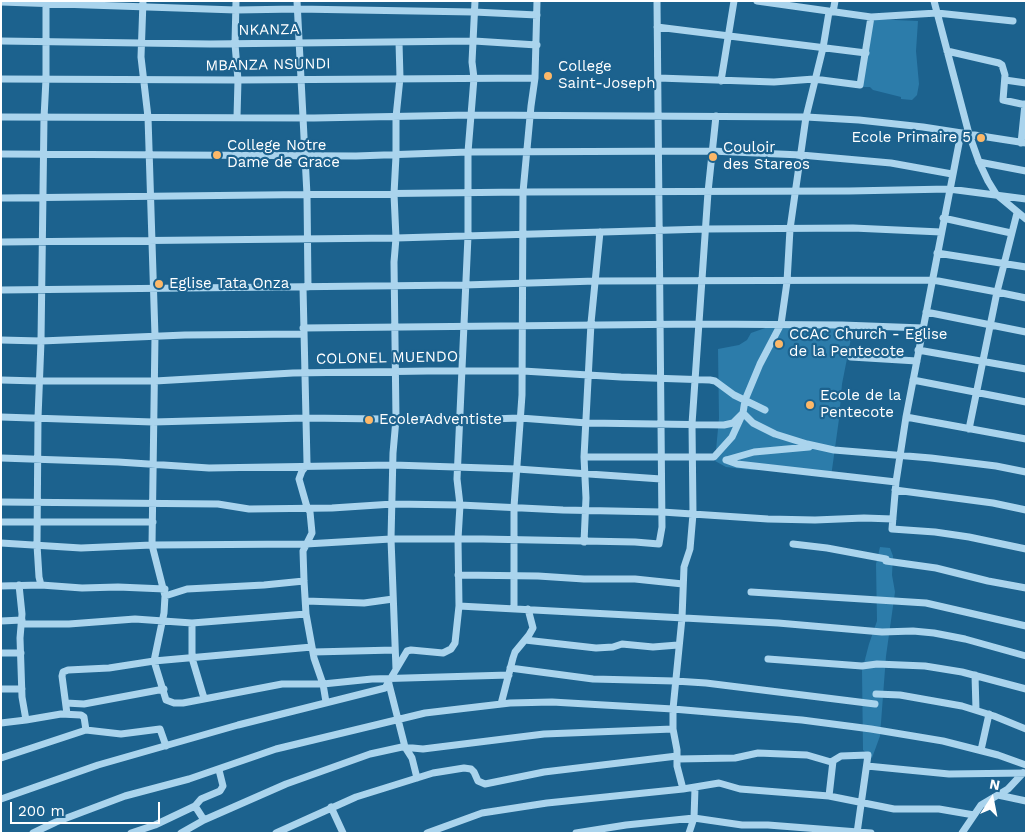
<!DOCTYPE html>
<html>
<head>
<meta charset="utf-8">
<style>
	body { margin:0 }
	#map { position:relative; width:1027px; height:834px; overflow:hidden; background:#1c628e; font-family:"Work Sans",sans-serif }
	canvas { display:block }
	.frame { position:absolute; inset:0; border:2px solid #fff; pointer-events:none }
	.north { position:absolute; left:967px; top:774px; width:50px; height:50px; -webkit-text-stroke:4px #1c628e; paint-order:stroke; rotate:11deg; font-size:14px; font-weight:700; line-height:20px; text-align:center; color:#fff }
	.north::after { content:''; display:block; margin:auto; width:18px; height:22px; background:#fff; clip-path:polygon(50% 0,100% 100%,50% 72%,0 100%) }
	.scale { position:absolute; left:10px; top:802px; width:150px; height:22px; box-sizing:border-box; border:2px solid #fff; border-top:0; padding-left:6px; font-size:15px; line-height:18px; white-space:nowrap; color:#fff; -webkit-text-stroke:4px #1c628e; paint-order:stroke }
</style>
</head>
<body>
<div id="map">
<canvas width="1027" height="834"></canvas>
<div class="frame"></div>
<div class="north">N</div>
<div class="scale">200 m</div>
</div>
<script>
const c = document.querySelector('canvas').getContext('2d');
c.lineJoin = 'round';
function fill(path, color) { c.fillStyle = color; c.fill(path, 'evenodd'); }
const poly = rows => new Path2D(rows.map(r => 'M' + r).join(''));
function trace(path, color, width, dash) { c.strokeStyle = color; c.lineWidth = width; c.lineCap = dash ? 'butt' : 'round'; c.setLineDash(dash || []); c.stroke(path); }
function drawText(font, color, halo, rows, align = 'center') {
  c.font = font + ' "Work Sans",sans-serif'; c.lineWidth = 4.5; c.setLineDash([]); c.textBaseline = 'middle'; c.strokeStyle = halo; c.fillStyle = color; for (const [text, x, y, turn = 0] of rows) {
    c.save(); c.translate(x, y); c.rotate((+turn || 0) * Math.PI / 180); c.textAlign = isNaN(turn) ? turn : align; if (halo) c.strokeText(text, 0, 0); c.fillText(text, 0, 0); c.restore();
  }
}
fill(poly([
	[872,19,918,21,916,51,919,84,917,95,912,100,901,99,901,97,873,90,870,87,862,87],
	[768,327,853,328,842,384,839,419,831,477,774,470,751,470,726,467,715,461,719,418,718,349,739,345,747,340,751,333],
	[880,547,890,548,893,556,892,575,895,592,886,656,880,736,872,758,863,750,862,671,869,644,877,621,876,564]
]), '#2c7caa');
trace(poly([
	[46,1,46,79,44,118,41,341,38,418,37,545,39,577,41,585,82,588,118,587,165,589],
	[143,1,141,57,148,117,155,336,152,545,165,596,164,613,154,661,166,700,174,703,183,703,282,684,323,684,372,679,509,675],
	[236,1,235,44,238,80,237,117],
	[297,1,307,195,308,287],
	[757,1,871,17,937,13,1013,21],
	[934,1,969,134,979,162,988,181,996,194,1026,219],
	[1,2,236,10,297,9,474,12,537,15],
	[833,12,835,1],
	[657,27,866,53],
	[1,41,210,44,474,41,537,45],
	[947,51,999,63,1002,65,1005,75,1003,100,1026,105],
	[658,78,774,82,814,79,860,85,871,17],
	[1,79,238,80,535,78],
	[1005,80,1026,83],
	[721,81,734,1],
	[716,116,708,192,692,424,693,514,690,549,684,567,682,618,673,709,673,729,677,750,677,766,683,789,719,783,740,789,829,796,894,809,939,809,974,815],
	[1,117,314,118,471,115,806,117,859,120,923,127,1026,143],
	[961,133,906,417,896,482,892,529,935,532,969,537,1026,549],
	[1021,143,1025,104],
	[1,154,356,156,468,152,711,151,801,155,891,163,952,174],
	[979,162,1026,171],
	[1,198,523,192,849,191,949,189,1026,199],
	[1017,213,997,292,1026,298],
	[943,218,1011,233],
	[1,242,396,238,706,229,853,228,941,232],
	[937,253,1026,267],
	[303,287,307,463,306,466,302,471,299,479,307,507,310,512,312,533,303,551,304,581,306,614,314,658,323,684,326,702],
	[1,290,464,285,596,281,933,280,997,292,969,429],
	[926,312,1026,332],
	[303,328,699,324,842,325,923,328],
	[1,340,41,341,185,335,303,334],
	[918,350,1026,369],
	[851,357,917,361],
	[1,380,39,381,155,381,293,373,428,371,523,371,621,377,710,380,715,381,734,395,765,410],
	[913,380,1026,402],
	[1,417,153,422,305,418,460,420,520,418,587,423,724,425,733,423,743,413,753,423,775,434,807,444,834,450,931,458,996,466,1026,472],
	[906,417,1026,439],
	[584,457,714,457,732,437,743,413,745,400,760,364,781,324,787,282,790,229,806,117,823,48,829,12],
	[1,458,118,462,209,468,393,465,517,469,661,479],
	[726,460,737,464,896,482],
	[726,460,754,452,809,447],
	[895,490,993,503,1026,510],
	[1,502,218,504,249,509,332,508,393,504,460,505,563,510,662,512,768,519,815,520,864,518,893,519],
	[1,522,153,522],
	[584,542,586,498,584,457,591,323,600,232],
	[1,543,81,548,152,545,306,544,391,539,483,539,635,542,659,544,662,527,657,1],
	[793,544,827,548,886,559],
	[886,561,936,568,988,581,1026,588],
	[458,575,538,576,584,579,635,579,683,584],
	[19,585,22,614,20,638,22,697,26,720,61,714,81,715,84,717,86,730],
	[1,586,41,585],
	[751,592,926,603,1026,626],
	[165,596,187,589,264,585,304,581],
	[306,601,364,603,393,599],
	[459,606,458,539,460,505,457,479,468,236,468,152,474,78,472,62,475,1],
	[514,608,514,507,522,395,523,192,531,106,535,78,537,1],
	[1,621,22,620],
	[192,623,192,658,204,698],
	[22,624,69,624,135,619,192,623,306,614],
	[525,640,596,648,613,647,622,644,653,647,678,645],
	[313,652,395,650],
	[1,653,21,653],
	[768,659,862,666,877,664,925,666,962,672,1026,689],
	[510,668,593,679,675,681,706,683,875,704],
	[396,669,391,539,393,453,396,419,394,262,396,238,394,194,396,156,396,117,400,78,399,42],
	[975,675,976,710],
	[389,684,405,747,412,758,417,778],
	[1,689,22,689],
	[876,694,900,695,962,706,994,716,1026,729],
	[66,703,84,704,164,689],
	[501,704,513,658,515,652,529,635,533,628,528,609],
	[67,714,62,676,63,672,68,670,109,668,154,661,312,647],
	[1,723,26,720],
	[981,750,989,714],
	[1,758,86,730,121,734,160,729,166,746],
	[677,759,735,758,758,753,807,755,831,762,841,756,868,755,857,833],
	[867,766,949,774,1026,773],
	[998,795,1026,801],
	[829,796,833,761],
	[1,799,98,765,238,725,385,688,407,651,411,650,443,653,451,649,455,643,459,606,778,623,882,632,913,631,934,633,965,639,1026,656],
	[195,806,204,820],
	[331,807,343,833],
	[33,833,56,822,125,796,189,779,276,749,425,713,510,703,552,702,673,709,802,720,871,729,943,741,998,755,1026,765],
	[131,833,155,825,195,806,201,799,220,791,223,786,219,770],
	[181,833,204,820,286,784,370,754,402,747,423,749,544,734,673,729],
	[276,833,356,797,433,773,464,768,471,769,474,772,478,781,485,784,544,772,677,756],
	[427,833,482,813,547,803,683,789],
	[576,833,626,825,694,818,742,825,768,825,871,833],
	[689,833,694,818,695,788],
	[962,833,981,805,1008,789,1023,773]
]), '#aad4ed', 7);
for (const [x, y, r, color] of [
	[548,76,5,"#fdb868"],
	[981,138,5,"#fdb868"],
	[217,155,5,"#fdb868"],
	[713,157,5,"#fdb868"],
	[159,284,5,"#fdb868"],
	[779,344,5,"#fdb868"],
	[810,405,5,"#fdb868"],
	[369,420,5,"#fdb868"]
]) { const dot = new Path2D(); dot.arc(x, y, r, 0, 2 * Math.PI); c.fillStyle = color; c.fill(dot); trace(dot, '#1c628e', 2); }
drawText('15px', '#fff', '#1c628e', [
	["NKANZA",269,30,-1],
	["MBANZA NSUNDI",268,65,-1],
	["COLONEL MUENDO",387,358,-1]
]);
drawText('15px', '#fff', '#1c628e', [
	["College",558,67],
	["Saint-Joseph",558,84],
	["Ecole Primaire 5",971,138,"right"],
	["College Notre",227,146],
	["Dame de Grace",227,163],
	["Couloir",723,148],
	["des Stareos",723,165],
	["Eglise Tata Onza",169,284],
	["CCAC Church - Eglise",789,335],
	["de la Pentecote",789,352],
	["Ecole de la",820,396],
	["Pentecote",820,413],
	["Ecole Adventiste",379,420]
], 'left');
</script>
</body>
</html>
